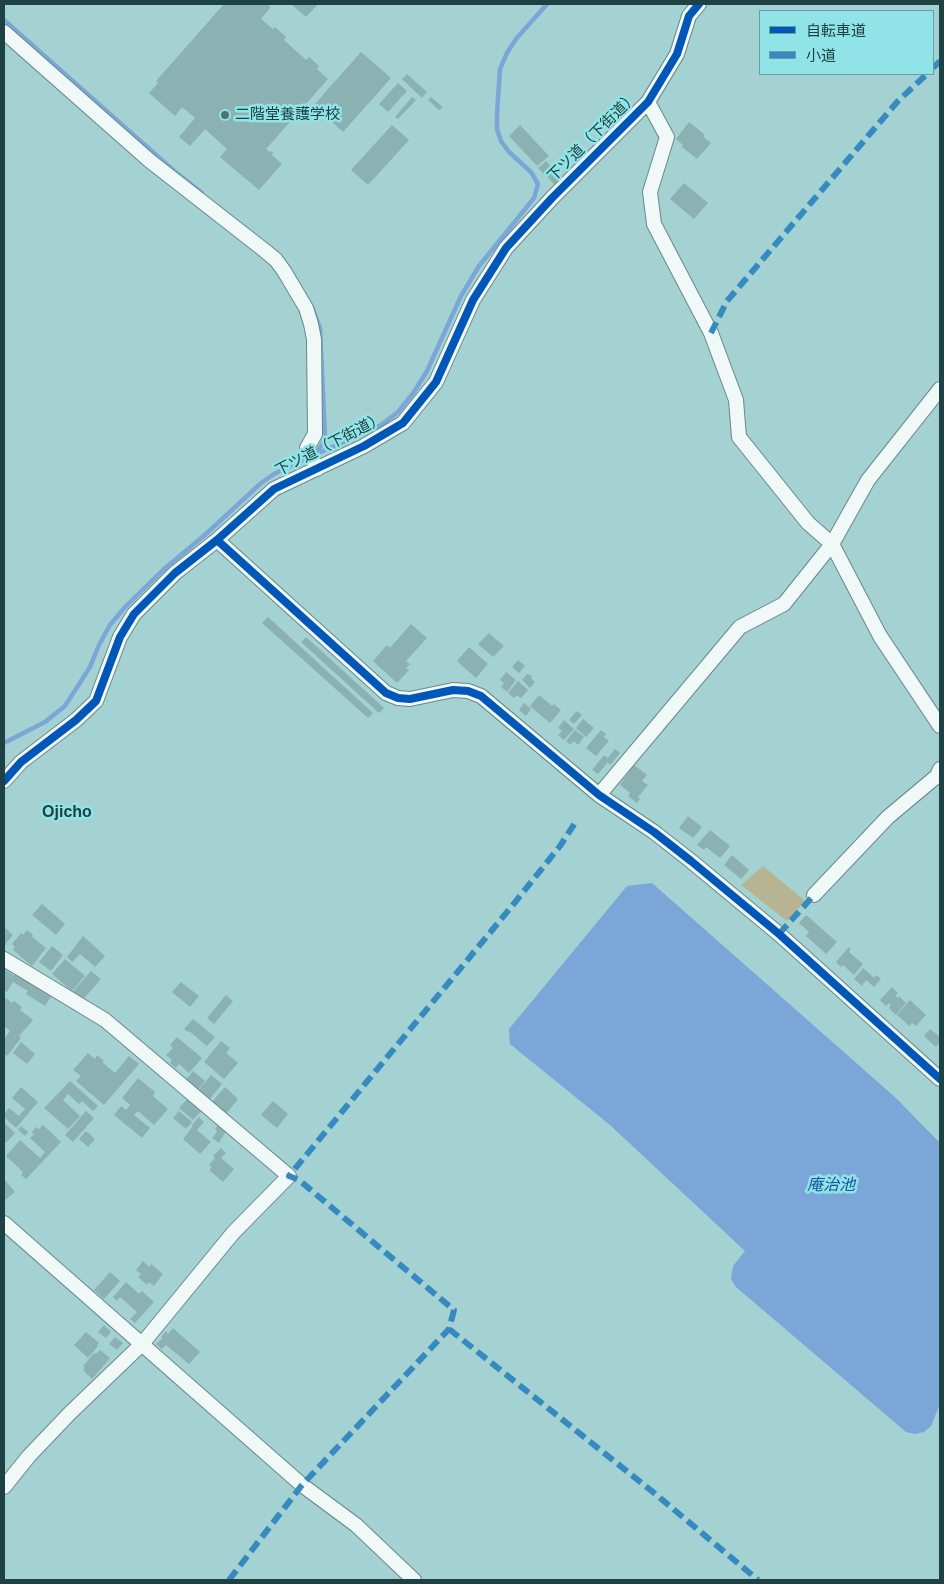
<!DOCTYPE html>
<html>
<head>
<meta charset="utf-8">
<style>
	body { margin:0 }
	#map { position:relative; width:944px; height:1584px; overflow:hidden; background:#a4d1d2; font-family:Helvetica,"Noto Sans JP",sans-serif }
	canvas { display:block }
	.frame { position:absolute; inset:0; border:5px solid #1e4143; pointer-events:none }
	.legend { position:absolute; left:759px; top:10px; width:175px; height:65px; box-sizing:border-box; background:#90e3e6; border:1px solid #62a2a5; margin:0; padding:6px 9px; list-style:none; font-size:15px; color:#1e4143 }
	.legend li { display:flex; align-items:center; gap:10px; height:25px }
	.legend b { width:25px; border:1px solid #62a2a5 }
</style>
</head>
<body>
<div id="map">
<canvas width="944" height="1584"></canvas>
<div class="frame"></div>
<ul class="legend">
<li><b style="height:6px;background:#0057b8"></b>自転車道</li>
<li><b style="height:6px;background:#358ac0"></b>小道</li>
</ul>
</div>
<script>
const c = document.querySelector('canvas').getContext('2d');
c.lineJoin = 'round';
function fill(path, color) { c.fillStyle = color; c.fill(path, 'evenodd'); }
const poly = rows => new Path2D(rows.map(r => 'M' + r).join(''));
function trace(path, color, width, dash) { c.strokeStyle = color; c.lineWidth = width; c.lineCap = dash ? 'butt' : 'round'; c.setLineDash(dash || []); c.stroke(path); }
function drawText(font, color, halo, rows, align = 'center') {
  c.font = font + ' Helvetica,"Noto Sans JP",sans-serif'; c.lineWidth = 5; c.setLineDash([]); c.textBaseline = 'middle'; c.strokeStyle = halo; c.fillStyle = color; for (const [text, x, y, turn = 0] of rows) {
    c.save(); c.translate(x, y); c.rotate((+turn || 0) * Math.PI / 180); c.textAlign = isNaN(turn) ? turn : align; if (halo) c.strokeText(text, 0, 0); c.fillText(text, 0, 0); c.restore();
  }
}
fill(poly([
	[763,866,805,901,787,921,741,885]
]), '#b6b492');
fill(poly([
	[652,883,896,1098,940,1143,940,1404,931,1426,924,1432,915,1434,906,1432,736,1287,731,1279,733,1266,745,1251,610,1125,510,1044,509,1029,627,886]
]), '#7ba7d8');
trace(poly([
	[4,20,173,170,202,193],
	[312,307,320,328,325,436,322,445,316,453],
	[4,743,45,722,65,706,90,667,99,645,110,625,126,606,164,569,206,534,260,484,274,474,292,465,381,425,398,412,414,392,427,371,461,296,479,266,534,198,538,184,531,172,509,152,501,141,497,129,497,114,500,69,507,53,516,39,547,4]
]), '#7ba7d8', 4.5);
fill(poly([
	[224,4,267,4,271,7,261,19,273,29,275,27,286,37,284,40,306,60,309,57,319,66,317,69,328,79,266,149,270,152,272,151,273,152,272,155,282,164,259,190,220,157,227,149,205,129,190,146,179,137,195,118,182,107,175,116,149,93,158,83,156,81],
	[291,4,318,4,306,17],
	[361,52,391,78,343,132,314,105],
	[407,74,427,92,422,98,402,79],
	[398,83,407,91,388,112,379,104],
	[412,97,416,100,398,119,395,117],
	[431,97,443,107,439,110,428,100],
	[689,122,705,135,703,137,711,143,697,159,682,147,683,145,676,139],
	[392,125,409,140,368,185,351,170],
	[520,125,549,156,537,166,509,136],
	[546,161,562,178,555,185,538,168],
	[684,183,708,203,694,219,670,199],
	[268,617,373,713,368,718,262,623],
	[411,624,427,638,406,661,410,664,406,668,409,670,397,683,373,661,387,645,390,648],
	[489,633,504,646,493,657,478,644],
	[306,637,384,708,379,713,301,642],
	[469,647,488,664,476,678,457,661],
	[518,660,525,666,519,673,512,667],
	[506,672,516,680,507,692,501,687,504,683,500,680],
	[527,674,532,676,531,678,535,682,530,688,522,680],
	[518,681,528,690,521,698,517,695,514,698,508,693],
	[539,695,552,706,554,704,561,710,550,723,530,706],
	[524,703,531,709,526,716,519,710],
	[577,711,582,715,574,724,569,720],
	[583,719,594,728,586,737,576,728],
	[564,720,574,729,564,740,558,735,562,731,558,728],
	[575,730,584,737,578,745,574,741,570,745,566,741],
	[601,730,606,734,604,737,609,741,596,756,586,748],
	[615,749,620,753,610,765,608,762,598,774,592,770,604,755,608,758],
	[634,765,647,775,642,781,648,785,638,797,640,799,637,803,628,796,630,793,620,785],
	[688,816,702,827,693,838,679,828],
	[710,830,730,846,720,858,706,847,704,850,697,845],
	[732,855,749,870,741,879,724,865],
	[42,904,65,924,56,935,32,915],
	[806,915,837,942,826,954,806,936,809,932,799,923],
	[4,927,13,935,4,946],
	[27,930,33,935,32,937,46,948,32,966,13,950,15,947,12,944,21,933,23,935],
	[83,936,105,956,95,967,80,954,72,962,67,957],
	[52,946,63,955,51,971,39,962],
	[849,947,851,949,849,952,863,964,854,975,843,965,841,967,836,962],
	[65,959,85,976,72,991,52,974],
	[863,968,874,978,876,975,881,979,874,987,866,980,862,986,854,979],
	[6,970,14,976,16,972,52,995,45,1006,26,994,28,991,13,982,7,992,4,990,4,973],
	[91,971,101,979,80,1003,70,995],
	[181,982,199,996,190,1007,172,992],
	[892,987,898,993,895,996,898,998,899,996,906,1003,896,1015,889,1008,891,1005,889,1003,886,1006,880,1000],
	[226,995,233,1001,214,1024,207,1018],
	[6,998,12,1003,14,1001,22,1007,20,1010,33,1020,19,1036,21,1038,7,1056,4,1053,4,1039,10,1031,4,1026,4,1001],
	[910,1000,926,1015,916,1026,912,1023,909,1026,897,1015],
	[193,1019,215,1037,207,1046,189,1031,188,1032,184,1029],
	[930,1029,940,1037,940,1042,936,1047,924,1036],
	[177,1037,202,1058,189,1073,179,1064,176,1068,170,1063,172,1060,166,1055,173,1048,170,1045],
	[221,1041,230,1048,226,1053,238,1063,224,1079,204,1062],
	[21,1042,35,1054,27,1064,13,1053],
	[88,1053,95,1059,97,1055,104,1061,102,1062,115,1073,129,1056,139,1064,104,1105,76,1081,81,1076,73,1070],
	[193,1071,205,1081,198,1090,186,1080],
	[211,1075,222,1084,208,1101,197,1092],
	[138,1078,155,1092,153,1096,168,1109,154,1125,138,1111,134,1115,150,1128,142,1138,114,1115,121,1106,126,1110,130,1105,122,1098],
	[70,1081,98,1106,93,1111,82,1101,79,1104,68,1094,63,1100,80,1116,68,1129,44,1108],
	[21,1087,38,1102,16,1128,4,1117,4,1114,9,1108,19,1116,25,1109,12,1098],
	[225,1087,238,1099,226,1114,212,1102],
	[189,1097,203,1109,193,1120,179,1108],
	[273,1101,288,1114,277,1128,261,1115],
	[86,1111,94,1118,73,1142,65,1135],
	[179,1111,192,1122,186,1129,173,1118],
	[199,1117,204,1122,197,1130,211,1142,200,1154,183,1139,193,1126,192,1125],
	[4,1122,15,1133,6,1143,4,1141],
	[43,1125,61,1142,26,1179,21,1175,23,1172,6,1156,20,1140,40,1158,45,1152,30,1138,34,1134,32,1132,36,1127,39,1129],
	[218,1125,226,1131,219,1143,212,1138,217,1132,215,1129],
	[21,1126,28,1132,25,1136,18,1130],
	[86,1131,95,1139,88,1147,79,1139],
	[221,1148,226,1153,221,1158,234,1169,223,1182,209,1170,212,1167,209,1165,215,1158,213,1156],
	[4,1179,15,1192,4,1201],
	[143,1261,149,1267,151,1264,163,1274,154,1286,149,1282,147,1285,138,1277,141,1274,136,1270],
	[110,1272,120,1281,104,1299,94,1290],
	[126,1282,139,1294,142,1291,154,1302,135,1323,130,1319,137,1312,120,1297,117,1301,113,1297],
	[104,1325,111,1332,106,1338,98,1332],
	[173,1328,200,1352,189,1364,166,1345,162,1349,156,1344,163,1338,161,1337,166,1331,168,1334],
	[86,1332,99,1343,97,1345,98,1346,88,1358,74,1345],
	[115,1337,123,1343,117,1350,109,1344],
	[100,1350,110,1358,92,1379,83,1370,85,1368,83,1366,94,1353,96,1354]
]), '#8cb1b2');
const street = poly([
	[4,32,150,161,264,250,276,260,284,271,306,308,311,324,314,339,315,434,307,448,317,469],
	[648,102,667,137,650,192,654,224,711,333,736,400,739,437,808,523,832,544,880,636,940,726],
	[217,540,386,693,398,698,410,699,453,690,468,691,481,696,599,795,654,832,691,861,779,934,940,1079],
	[4,781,21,762,76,720,96,701,120,637,134,614,175,573,217,540,274,489,364,446,403,423,436,382,473,300,506,248,552,198,648,102,677,54,689,16,699,4],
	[599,795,740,627,784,604,832,544,868,480,940,389],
	[814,895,888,817,937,776,940,769],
	[4,959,105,1020,289,1176,233,1233,142,1344,70,1413,29,1456,4,1487],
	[4,1223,302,1485,356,1525,414,1580]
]);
trace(street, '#68898a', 16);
trace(street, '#f1f8f8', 14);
trace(poly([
	[933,68,940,61],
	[711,333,727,301,898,101,927,74],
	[779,934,814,895],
	[449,1329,653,1492,758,1580],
	[229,1580,302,1485,449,1329,454,1310,299,1180,289,1176,512,906,560,846,575,823]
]), '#358ac0', 6, [12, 6]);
trace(poly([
	[217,540,386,693,398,698,410,699,453,690,468,691,481,696,599,795,654,832,691,861,779,934,940,1079],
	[4,781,21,762,76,720,96,701,120,637,134,614,175,573,217,540,274,489,364,446,403,423,436,382,473,300,506,248,552,198,648,102,677,54,689,16,699,4]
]), '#0057b8', 8);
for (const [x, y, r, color] of [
	[225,115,5,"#4d7375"]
]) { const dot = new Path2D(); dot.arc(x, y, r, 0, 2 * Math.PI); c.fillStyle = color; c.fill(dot); trace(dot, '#90e3e6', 2); }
drawText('15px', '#1e4143', '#90e3e6', [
	["二階堂養護学校",235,115]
], 'left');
drawText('15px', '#1e4143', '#90e3e6', [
	["下ツ道（下街道）",593,137,-45],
	["下ツ道（下街道）",330,445,-27]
]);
drawText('bold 16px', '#1e4143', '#90e3e6', [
	["Ojicho",67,813]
]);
drawText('italic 16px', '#1a50a2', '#90e3e6', [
	["庵治池",831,1186]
]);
</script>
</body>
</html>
